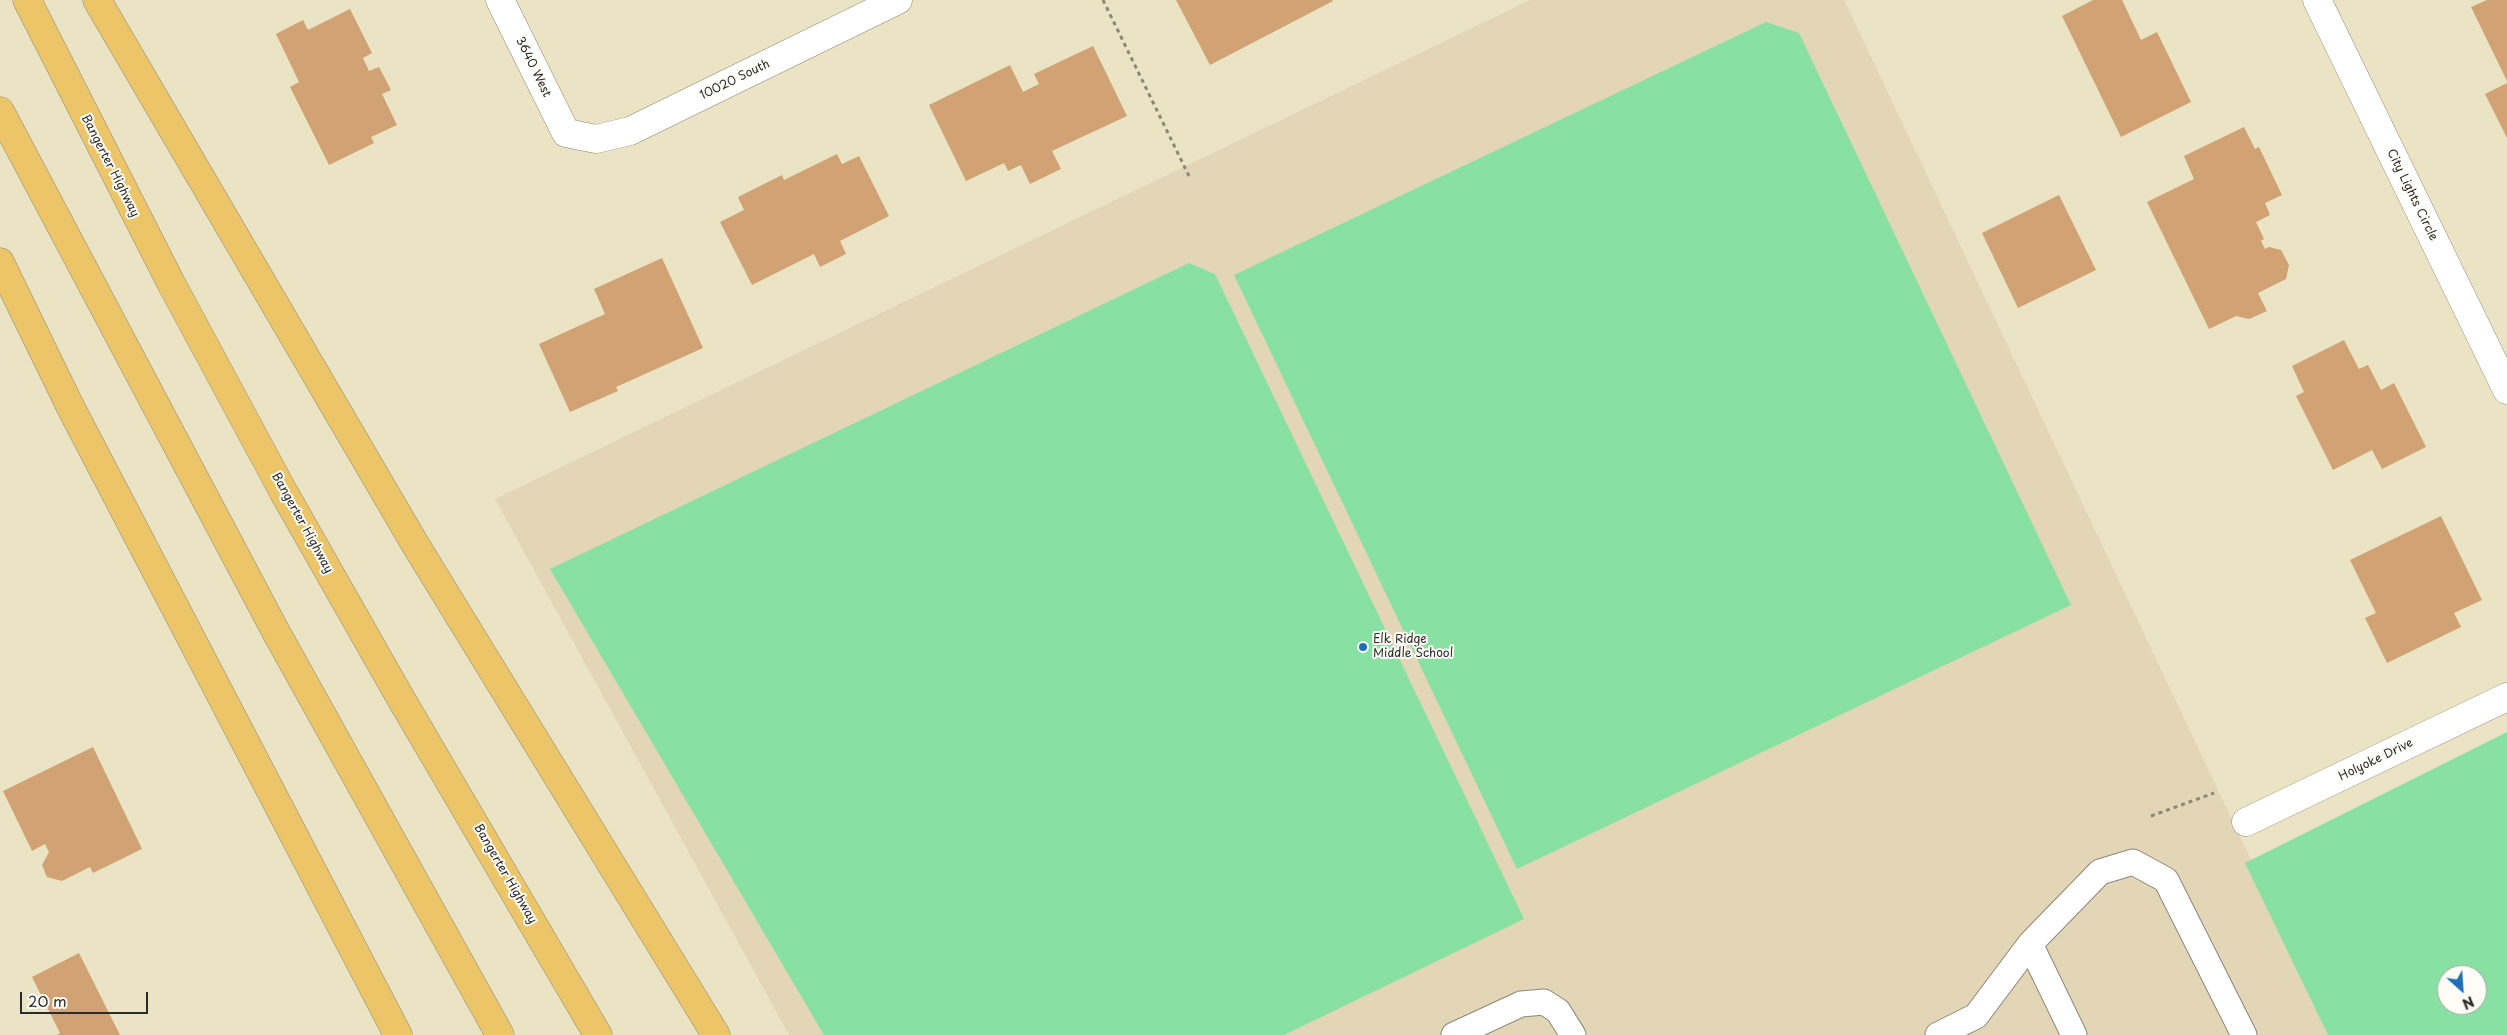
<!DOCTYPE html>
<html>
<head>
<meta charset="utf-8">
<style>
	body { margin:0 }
	#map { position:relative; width:2507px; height:1035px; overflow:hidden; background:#eae4c4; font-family:"Playpen Sans",sans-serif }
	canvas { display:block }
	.north { position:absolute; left:2437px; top:965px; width:50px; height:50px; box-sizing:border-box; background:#fdfcf7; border:1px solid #a9a8a5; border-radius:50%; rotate:154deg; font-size:14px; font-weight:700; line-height:20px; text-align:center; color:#2b2b2b }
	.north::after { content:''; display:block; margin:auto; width:18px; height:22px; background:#1f6fb2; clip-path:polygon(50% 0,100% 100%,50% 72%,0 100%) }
	.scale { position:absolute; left:20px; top:992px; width:128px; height:22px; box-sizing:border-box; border:2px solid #2b2b2b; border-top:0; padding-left:6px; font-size:15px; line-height:18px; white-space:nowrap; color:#2b2b2b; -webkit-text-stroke:4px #fdfcf7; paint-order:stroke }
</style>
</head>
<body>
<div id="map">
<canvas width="2507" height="1035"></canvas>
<div class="north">N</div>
<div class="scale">20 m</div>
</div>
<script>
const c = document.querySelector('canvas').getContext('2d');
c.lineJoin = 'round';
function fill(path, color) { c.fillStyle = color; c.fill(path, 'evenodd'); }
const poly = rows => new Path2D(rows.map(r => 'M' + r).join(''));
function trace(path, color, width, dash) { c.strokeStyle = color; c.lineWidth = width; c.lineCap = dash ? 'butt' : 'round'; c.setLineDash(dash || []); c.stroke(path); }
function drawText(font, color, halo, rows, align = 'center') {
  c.font = font + ' "Playpen Sans",sans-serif'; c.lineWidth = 4; c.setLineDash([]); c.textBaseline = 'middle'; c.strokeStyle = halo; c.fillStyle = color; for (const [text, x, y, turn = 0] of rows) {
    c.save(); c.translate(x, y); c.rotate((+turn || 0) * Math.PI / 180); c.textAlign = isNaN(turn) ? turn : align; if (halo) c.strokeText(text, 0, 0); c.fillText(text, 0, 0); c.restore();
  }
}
fill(poly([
	[1530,0,1844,0,2334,1035,789,1035,495,499]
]), '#e2d6b7');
fill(poly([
	[1766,22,1799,33,2071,605,1517,869,1234,275],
	[1189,263,1215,274,1524,919,1284,1035,824,1035,550,569],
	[2507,732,2507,1035,2328,1035,2245,863],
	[2447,975,2477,975,2477,1005,2447,1005]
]), '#89e0a3');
fill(poly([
	[1176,0,1332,0,1333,1,1210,65],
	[2093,0,2122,0,2141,40,2157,32,2191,102,2121,137,2062,16],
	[2487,0,2507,0,2507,81,2471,7],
	[350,9,372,53,363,58,369,71,379,67,391,90,382,94,397,125,371,137,374,143,329,165,290,87,299,82,276,34,303,20,308,30],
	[1093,46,1127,116,1052,151,1061,169,1030,184,1021,165,1008,171,1004,163,966,181,929,105,1010,65,1023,92,1039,84,1034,74],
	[2507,83,2507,138,2485,94],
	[2244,127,2255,149,2259,147,2282,195,2265,203,2270,215,2256,222,2264,239,2261,241,2265,249,2269,247,2281,250,2289,265,2286,279,2258,293,2267,311,2249,319,2236,316,2209,329,2147,202,2194,179,2184,156],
	[837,154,842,164,859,156,889,216,840,241,846,254,820,267,814,254,752,285,720,222,744,210,738,197,782,175,784,180],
	[2059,195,2096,270,2018,308,1982,233],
	[662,258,703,348,616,387,618,391,570,412,539,344,605,314,594,289],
	[2344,340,2359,369,2368,365,2381,390,2394,383,2426,447,2382,469,2372,450,2333,470,2296,396,2304,392,2292,366],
	[2441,516,2482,600,2454,613,2461,627,2387,663,2365,618,2376,613,2350,560],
	[93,747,142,849,93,873,90,867,62,881,47,877,42,865,49,852,45,844,32,851,3,791],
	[79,953,120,1035,57,1035,60,1033,32,977]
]), '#d0a274');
const service = poly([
	[2030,944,2074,1035],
	[1454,1035,1521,1004,1544,1002,1558,1011,1573,1035],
	[1938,1035,1976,1016,2030,944,2100,872,2133,862,2166,880,2244,1035]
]);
const minor = poly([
	[500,0,566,133,596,139,630,131,898,0],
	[2317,0,2507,390],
	[2246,822,2507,697]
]);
const motorway = poly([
	[27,0,171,283,283,491,400,697,598,1035],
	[97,0,415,544,716,1035],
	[0,111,276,632,500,1035],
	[0,262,71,408,398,1035]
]);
trace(service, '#8a8878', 27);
trace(minor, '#8a8878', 29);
trace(motorway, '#8a8878', 29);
trace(poly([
	[1103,0,1189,176],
	[2151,816,2214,793]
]), '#8a8878', 3, [4, 4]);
trace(service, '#fff', 25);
trace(minor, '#fff', 28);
trace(motorway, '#edc569', 28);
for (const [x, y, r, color] of [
	[1363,647,5,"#1f6fb2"]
]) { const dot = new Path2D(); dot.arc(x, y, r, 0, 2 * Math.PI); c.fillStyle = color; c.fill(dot); trace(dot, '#fdfcf7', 2); }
drawText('12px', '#2b2b2b', '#fdfcf7', [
	["3640 West",533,67,64],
	["10020 South",735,80,-26],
	["Bangerter Highway",110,166,63],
	["City Lights Circle",2412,195,64],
	["Bangerter Highway",302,523,61],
	["Holyoke Drive",2376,760,-26],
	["Bangerter Highway",505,874,60]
]);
drawText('12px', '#2b2b2b', '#fdfcf7', [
	["Elk Ridge",1373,640],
	["Middle School",1373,654]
], 'left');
</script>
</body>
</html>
